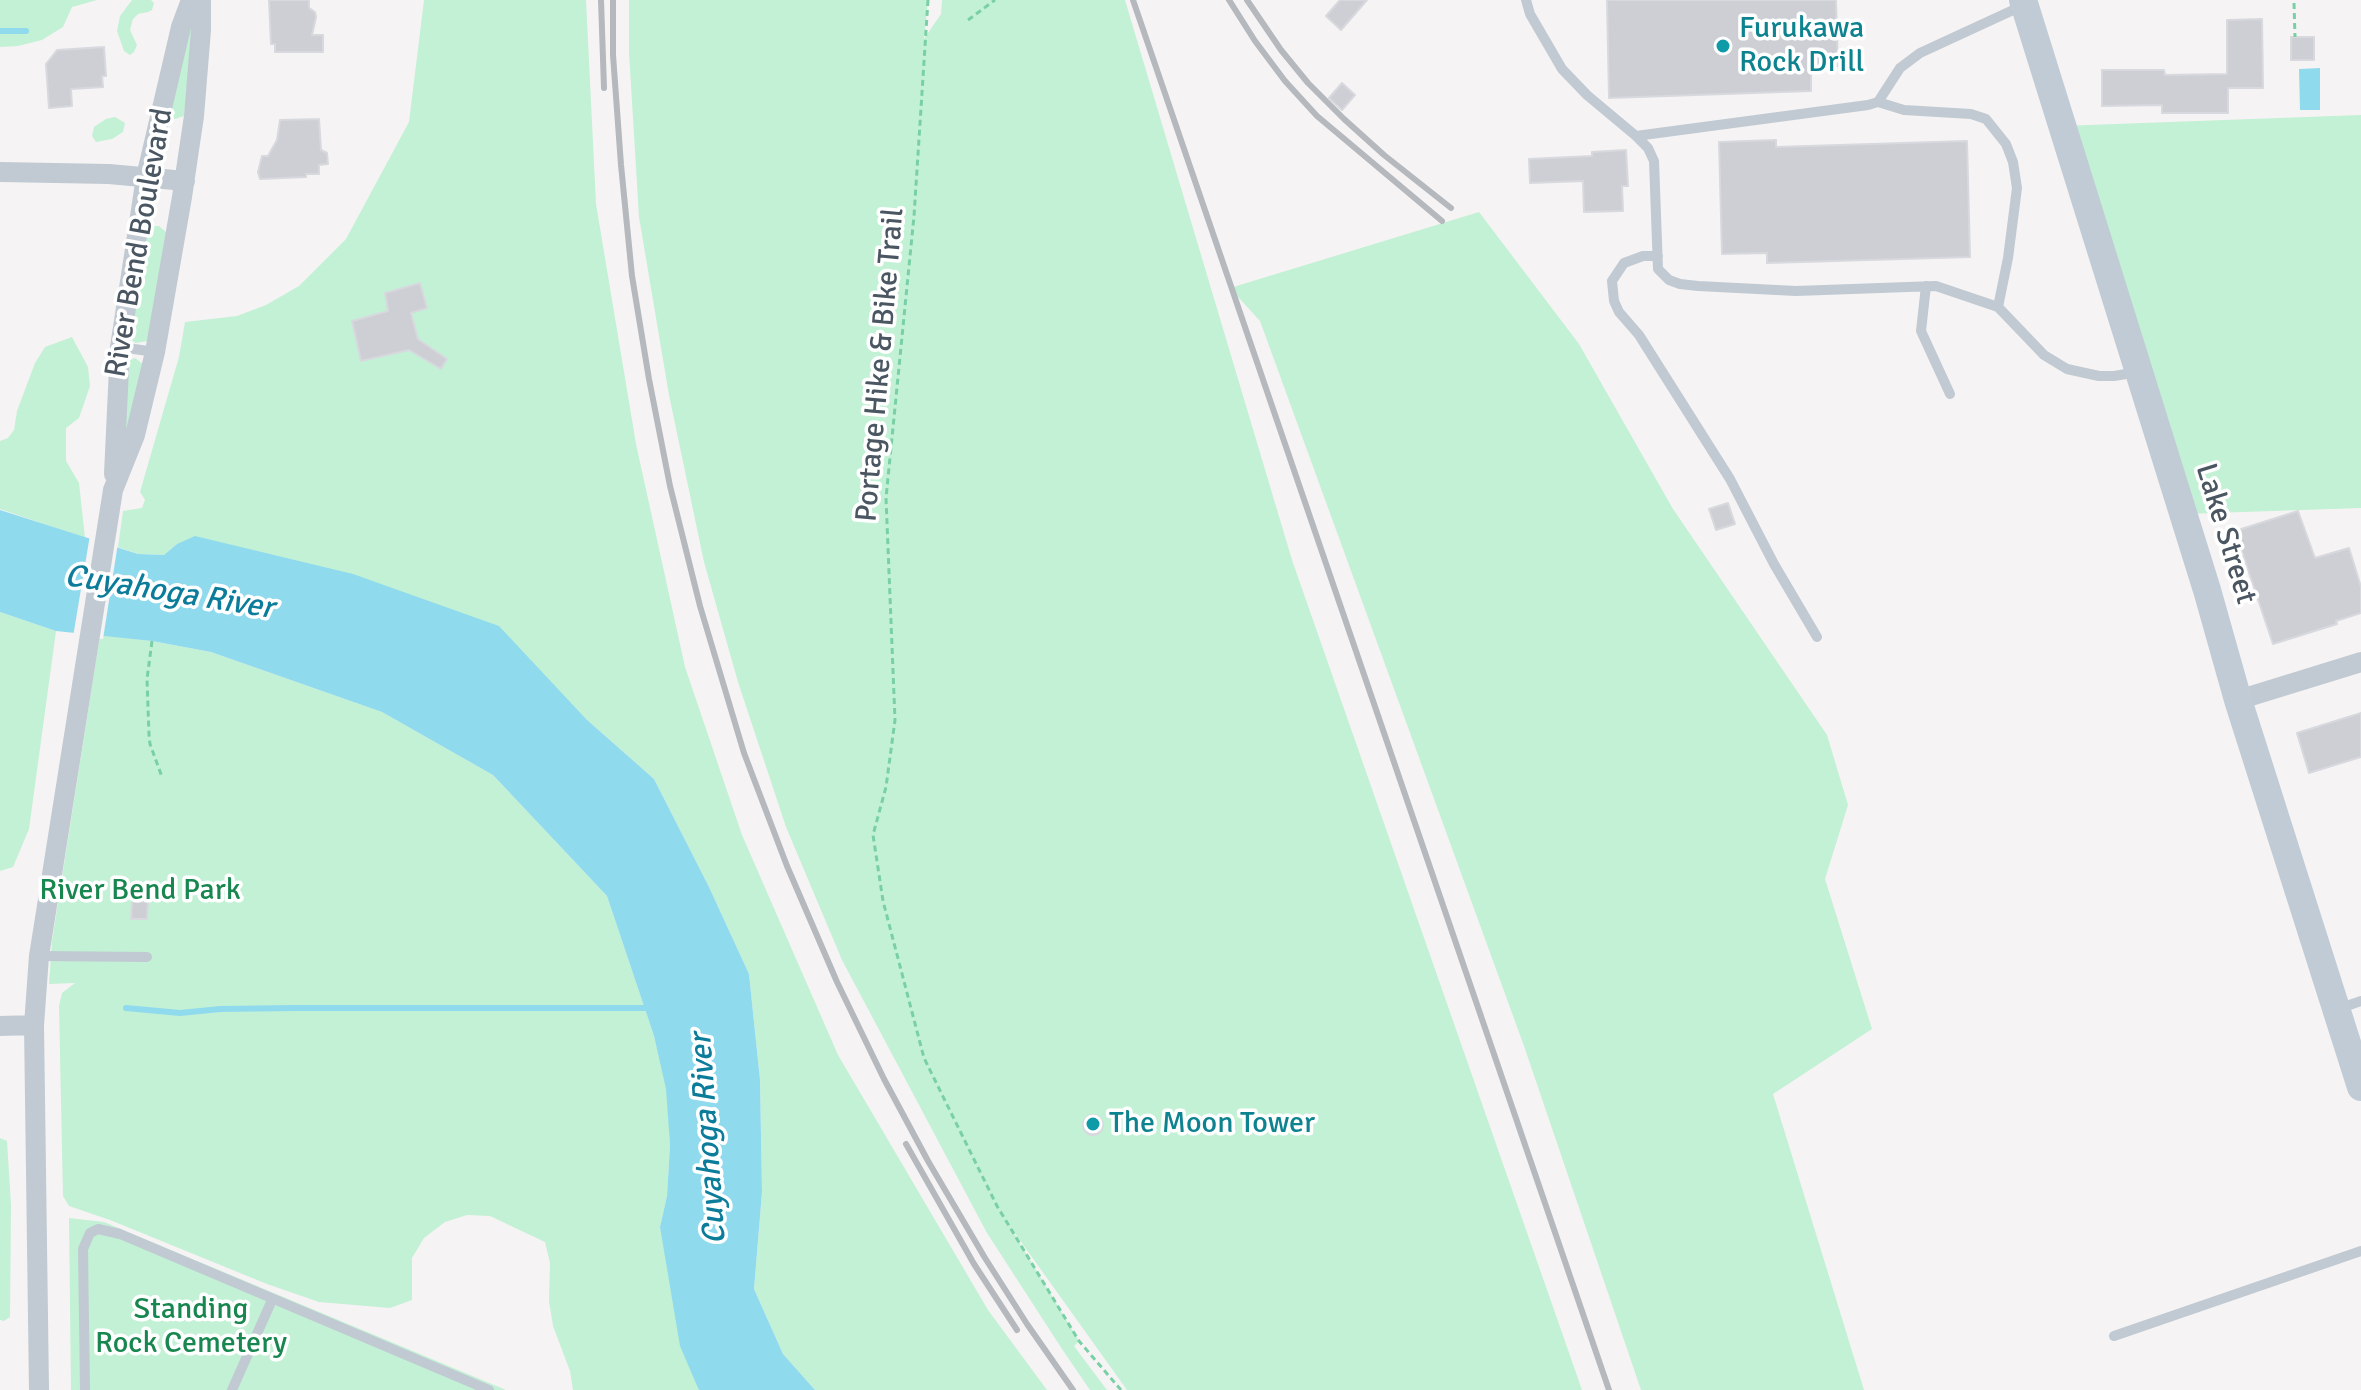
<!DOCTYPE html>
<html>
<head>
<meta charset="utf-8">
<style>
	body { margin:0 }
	canvas { display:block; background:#f5f3f3 }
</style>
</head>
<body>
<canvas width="2361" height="1390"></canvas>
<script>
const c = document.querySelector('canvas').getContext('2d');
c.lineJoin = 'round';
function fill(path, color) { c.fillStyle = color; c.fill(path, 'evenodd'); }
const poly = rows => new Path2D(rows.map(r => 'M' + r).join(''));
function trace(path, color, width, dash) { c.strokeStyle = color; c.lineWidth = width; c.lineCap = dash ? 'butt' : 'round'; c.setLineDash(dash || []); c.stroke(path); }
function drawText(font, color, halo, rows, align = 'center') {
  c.font = font + ' Signika,sans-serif'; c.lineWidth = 7; c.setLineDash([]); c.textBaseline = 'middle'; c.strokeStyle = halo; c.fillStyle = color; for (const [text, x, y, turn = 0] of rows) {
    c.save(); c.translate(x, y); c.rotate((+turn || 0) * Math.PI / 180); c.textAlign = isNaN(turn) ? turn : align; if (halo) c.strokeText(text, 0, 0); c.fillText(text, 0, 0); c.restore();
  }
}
fill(poly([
	[0,0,97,0,72,7,63,27,42,40,18,46,0,47],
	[132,0,151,0,154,3,152,10,148,12,138,14,133,19,130,30,137,45,134,52,130,55,124,51,117,31,120,16],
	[424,0,586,0,596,204,636,444,685,667,742,835,838,1055,988,1310,1047,1390,815,1390,783,1354,754,1289,762,1192,760,1080,749,974,709,887,654,779,586,719,177,544,164,555,138,554,118,547,123,511,142,508,145,500,140,492,179,357,185,322,237,316,266,305,299,286,346,239,409,122],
	[629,0,928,0,924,39,941,14,942,0,1125,0,1292,560,1582,1390,1127,1390,1009,1225,1079,1341,1074,1346,1107,1390,1090,1390,1064,1352,987,1233,842,960,786,827,738,682,704,562,669,395,639,217,629,52],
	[193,28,184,116,175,119,167,114,184,32],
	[2361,115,2361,508,2184,514,2061,126],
	[115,117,125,123,123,132,112,139,96,142,92,136,94,127,106,119],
	[1479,212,1579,344,1673,509,1827,735,1848,805,1825,879,1872,1029,1773,1094,1864,1390,1641,1390,1524,1046,1260,321,1230,288],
	[152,226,159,226,166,232,148,341,135,343,128,336,145,230],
	[72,337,88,367,90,386,79,418,66,428,66,461,79,483,85,538,0,509,0,441,8,438,14,430,17,411,35,363,45,347],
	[135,358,144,365,129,430,119,428,128,361],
	[0,612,56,631,29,829,13,867,0,871],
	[100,635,152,641,211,652,382,712,493,775,607,896,654,1036,667,1089,670,1145,667,1196,660,1227,699,1390,573,1390,570,1371,553,1326,549,1301,550,1263,545,1242,490,1216,467,1215,445,1222,424,1238,412,1258,412,1300,390,1308,319,1302,267,1284,110,1220,69,1206,63,1196,59,1006,62,993,75,983,49,984,52,941],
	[0,1138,7,1141,11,1205,10,1317,4,1321,0,1320],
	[69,1218,104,1222,506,1390,71,1390]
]), '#c3f1d5');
fill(poly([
	[2320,68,2320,110,2300,110,2299,69],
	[0,510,138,554,164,555,177,544,195,536,353,574,499,626,586,719,654,779,709,887,749,974,760,1080,762,1192,754,1289,783,1354,815,1390,699,1390,698,1388,680,1346,660,1227,667,1196,670,1145,666,1089,654,1036,607,896,493,775,382,712,211,652,152,641,56,631,0,612]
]), '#90daee');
fill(poly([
	[90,535,118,543,103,639,73,637]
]), '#f5f3f3');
trace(poly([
	[0,31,26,31],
	[126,1008,180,1013,220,1009,295,1008,650,1008]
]), '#90daee', 6);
const building = poly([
	[269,0,309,0,309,8,315,12,316,17,312,35,323,35,323,52,275,52,275,44,271,44,269,0],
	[1340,0,1367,0,1341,30,1326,16,1340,0],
	[1607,0,1836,0,1838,66,1811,66,1811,91,1609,98,1607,0],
	[2262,19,2263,88,2228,88,2228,113,2162,113,2162,105,2102,106,2102,70,2164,70,2165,75,2227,74,2227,20,2262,19],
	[2291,37,2314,37,2314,60,2291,60,2291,37],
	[104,47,106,76,102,76,103,87,71,89,72,106,49,108,46,64,57,50,104,47],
	[1342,83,1355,95,1342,110,1329,98,1342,83],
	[319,119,321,150,327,153,328,164,319,165,319,174,306,174,306,177,260,179,258,172,262,156,268,156,277,140,280,120,319,119],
	[1776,140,1776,147,1967,141,1970,257,1767,263,1767,253,1722,254,1719,142,1776,140],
	[1626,150,1628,186,1622,186,1623,211,1584,212,1583,181,1530,183,1529,159,1592,156,1592,152,1626,150],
	[420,283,427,308,411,313,418,339,447,359,441,369,409,350,361,361,352,321,388,311,385,293,420,283],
	[1728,503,1735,524,1716,530,1709,509,1728,503],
	[2298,511,2315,558,2349,548,2361,587,2361,613,2336,621,2337,624,2273,644,2235,531,2298,511],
	[2361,713,2361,757,2309,773,2297,733,2361,713],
	[132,901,148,902,147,919,131,919,132,901],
	'1083 1125a10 10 0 1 1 20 0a10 10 0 1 1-20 0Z'
]);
fill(building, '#cdcfd5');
trace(building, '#d7d9de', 2);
trace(poly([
	[928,0,914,216,886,498,895,720,886,787,873,835,883,901,924,1058,997,1206,1079,1341,1121,1390],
	[2294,3,2295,37],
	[968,20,995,0],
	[152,641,147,679,149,735,150,744,162,777]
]), '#7ad0a6', 3, [6, 4]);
trace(poly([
	[1526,0,1530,14,1562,69,1587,95,1636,136,1868,105,1878,102,1900,68,1920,53,2024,5],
	[1878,102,1904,110,1971,114,1986,119,2006,144,2013,162,2017,188,2008,258,1998,307],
	[1636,136,1648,148,1654,161,1658,269,1669,280,1680,284,1698,286,1796,291,1936,286,1998,307,2044,355,2067,369,2099,376,2114,376,2138,372],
	[1658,256,1643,256,1624,263,1612,281,1614,301,1619,312,1639,335,1730,479,1774,564,1817,637],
	[1926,286,1921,331,1950,394],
	[120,347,155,352],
	[39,956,147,957],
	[2338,1009,2361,1001],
	[2114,1336,2361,1251],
	[85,1390,83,1249,90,1233,98,1229,120,1234,489,1390],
	[232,1390,272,1300]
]), '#c1cad2', 10);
trace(poly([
	[0,172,109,174,185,181],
	[114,474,120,347,146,177,181,27,191,0],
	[2238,700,2361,662],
	[0,1026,34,1025],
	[39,1390,34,1025,39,956,110,509,113,490,135,435,155,352,182,197,194,116,201,30,201,0]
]), '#c1cad2', 20);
trace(poly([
	[2023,0,2207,590,2238,700,2361,1087]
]), '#c1cbd6', 28);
trace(poly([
	[601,0,604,88],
	[613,0,613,55,621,165,632,276,649,379,670,486,700,606,744,753,787,866,837,982,884,1079,928,1161,985,1258,1027,1324,1073,1390],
	[1133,0,1609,1390],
	[1229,0,1255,41,1285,81,1317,116,1442,221],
	[1247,0,1281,50,1308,83,1344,119,1384,155,1451,208],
	[906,1144,974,1264,1017,1330]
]), '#b5b8bd', 6);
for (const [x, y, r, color] of [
	[1723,46,8,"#0f9aa8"],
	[1093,1124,8,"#0f9aa8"]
]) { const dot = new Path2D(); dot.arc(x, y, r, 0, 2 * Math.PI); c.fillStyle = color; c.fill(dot); trace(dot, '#fff', 3); }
drawText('30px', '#0d838f', '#fff', [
	["Furukawa",1739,29],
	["Rock Drill",1739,63],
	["The Moon Tower",1109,1124]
], 'left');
drawText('30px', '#4a5661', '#fff', [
	["River Bend Boulevard",140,243,-80],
	["Portage Hike & Bike Trail",881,365,-85],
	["Lake Street",2225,534,73]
]);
drawText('30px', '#17864f', '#fff', [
	["River Bend Park",140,891],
	["Standing",191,1310],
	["Rock Cemetery",191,1344]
]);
drawText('italic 32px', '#0c7c9b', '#fff', [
	["Cuyahoga River",169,593,9],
	["Cuyahoga River",709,1139,-94]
]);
</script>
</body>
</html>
